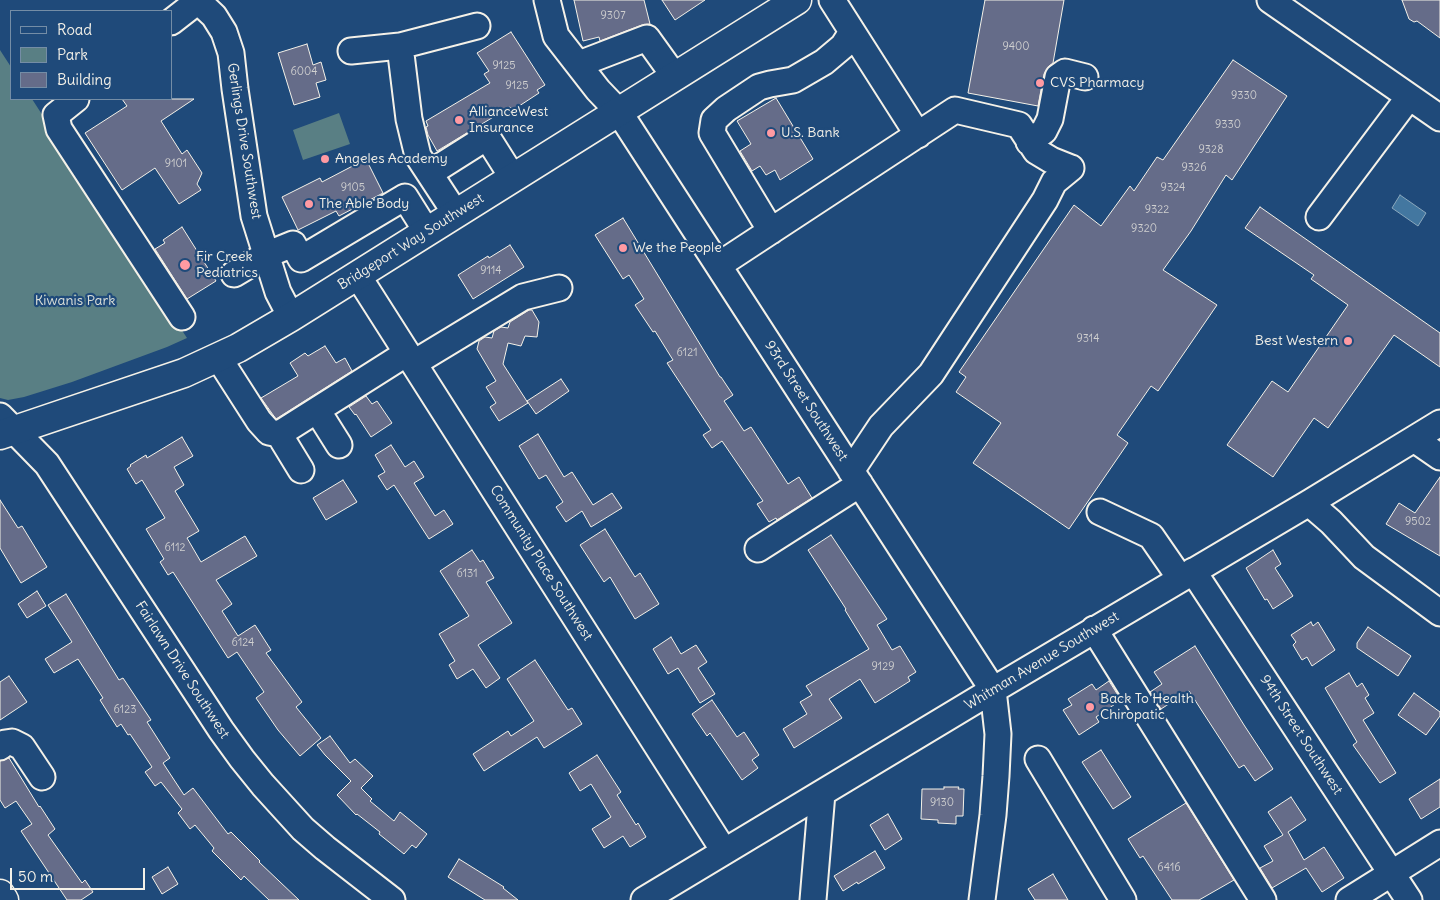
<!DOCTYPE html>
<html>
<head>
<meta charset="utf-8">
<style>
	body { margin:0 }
	#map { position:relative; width:1440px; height:900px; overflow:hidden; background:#1f4a7a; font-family:Delius,sans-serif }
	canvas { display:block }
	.legend { position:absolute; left:10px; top:10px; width:162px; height:90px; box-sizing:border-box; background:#1f4a7a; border:1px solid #748da6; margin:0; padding:6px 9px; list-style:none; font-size:15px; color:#f4f1e8 }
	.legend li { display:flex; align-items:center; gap:10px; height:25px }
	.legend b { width:25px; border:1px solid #748da6 }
	.scale { position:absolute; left:10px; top:868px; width:135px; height:22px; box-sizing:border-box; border:2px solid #f4f1e8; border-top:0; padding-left:6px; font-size:15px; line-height:18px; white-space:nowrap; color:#f4f1e8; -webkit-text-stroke:4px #1f4a7a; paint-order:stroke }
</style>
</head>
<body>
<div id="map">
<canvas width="1440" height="900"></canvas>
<ul class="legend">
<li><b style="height:6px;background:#1f4a7a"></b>Road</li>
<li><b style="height:14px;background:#597f84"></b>Park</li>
<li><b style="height:14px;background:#656c89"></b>Building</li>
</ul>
<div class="scale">50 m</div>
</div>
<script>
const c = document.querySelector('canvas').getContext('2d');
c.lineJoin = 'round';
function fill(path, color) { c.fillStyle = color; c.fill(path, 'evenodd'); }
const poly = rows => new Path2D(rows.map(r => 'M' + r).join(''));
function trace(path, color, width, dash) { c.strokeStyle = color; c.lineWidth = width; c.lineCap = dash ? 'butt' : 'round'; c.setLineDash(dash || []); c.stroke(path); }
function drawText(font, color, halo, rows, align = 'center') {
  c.font = font + ' Delius,sans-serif'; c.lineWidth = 4.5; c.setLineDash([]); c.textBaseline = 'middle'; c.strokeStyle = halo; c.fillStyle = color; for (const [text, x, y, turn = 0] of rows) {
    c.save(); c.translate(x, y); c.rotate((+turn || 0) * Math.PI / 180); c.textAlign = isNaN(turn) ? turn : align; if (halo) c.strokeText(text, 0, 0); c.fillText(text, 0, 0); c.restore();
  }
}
fill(poly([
	[0,50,11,67,11,99,32,99,187,338,167,347,72,382,24,397,8,400,0,398],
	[339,113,350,144,303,160,293,130]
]), '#597f84');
const water = poly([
	[1400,195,1426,213,1418,226,1392,208,1400,195]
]);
fill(water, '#4377a0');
trace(water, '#8aa8bd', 1);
const building = poly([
	[574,0,644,0,650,24,642,25,600,41,599,37,583,41,574,0],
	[662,0,705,0,675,20,662,0],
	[985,0,1064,0,1053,63,1049,66,1044,74,1038,106,968,93,985,0],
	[1402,0,1440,0,1440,38,1417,21,1414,22,1409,19,1402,0],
	[511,32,545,85,537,90,539,93,513,110,510,107,437,151,428,135,426,127,428,126,426,121,490,83,484,74,489,71,477,53,511,32],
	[307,44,313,65,321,62,326,80,316,83,320,97,294,105,278,53,307,44],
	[1233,60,1287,96,1232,180,1226,175,1191,231,1163,270,1217,305,1158,391,1151,386,1117,435,1128,443,1069,529,973,463,1001,423,956,392,966,377,959,372,1074,205,1101,226,1130,186,1134,191,1157,157,1163,160,1233,60],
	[776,98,813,159,780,180,775,170,766,175,760,166,752,171,740,151,751,144,737,121,776,98],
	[122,99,194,99,161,121,182,154,187,150,202,173,197,184,201,190,179,204,155,168,122,190,85,133,127,106,122,99],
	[366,159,383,193,339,216,336,211,298,230,282,197,320,178,322,182,366,159],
	[1260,207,1440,333,1440,367,1394,335,1328,428,1314,418,1273,477,1227,445,1272,381,1288,392,1348,305,1311,279,1314,275,1245,228,1260,207],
	[623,218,720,377,721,377,733,395,724,401,744,431,751,427,788,484,799,477,812,498,777,520,776,518,769,522,757,504,763,501,722,441,712,448,703,435,711,430,667,363,673,360,655,331,653,332,635,305,644,299,629,275,623,279,595,235,623,218],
	[182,227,216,281,187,299,155,249,165,243,163,240,182,227],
	[510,245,524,267,473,299,458,275,488,256,489,258,510,245],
	[529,310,532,310,539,322,537,337,525,336,521,346,508,343,503,364,528,403,499,421,490,407,496,403,486,387,496,381,477,349,479,341,485,337,492,338,494,331,501,327,508,328,510,322,529,310],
	[325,346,336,363,345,358,352,371,276,419,261,398,298,376,290,363,305,353,308,356,325,346],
	[561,379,569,391,536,414,527,401,561,379],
	[366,396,372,404,377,401,392,423,371,437,356,414,355,415,349,407,366,396],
	[538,434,564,477,572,472,593,505,612,493,622,508,591,527,582,511,566,522,556,507,563,502,546,475,539,479,519,446,538,434],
	[182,437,193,456,174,467,184,485,175,491,199,531,187,538,201,562,245,536,257,556,216,580,232,604,222,611,238,636,255,625,271,650,266,653,302,702,296,707,321,738,300,756,278,730,256,698,264,692,237,652,228,658,173,572,168,575,160,562,164,559,146,529,165,518,142,480,136,484,127,469,131,466,130,465,146,455,147,458,182,437],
	[391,445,405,467,414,461,424,477,414,483,435,516,444,510,453,524,429,539,394,485,387,490,378,476,385,472,375,455,391,445],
	[1440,477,1440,556,1386,524,1399,503,1415,513,1440,477],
	[343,480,357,502,326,520,313,498,343,480],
	[0,500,18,528,22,526,47,567,21,583,0,548,0,500],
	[605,529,635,577,640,573,659,604,635,619,610,577,604,582,580,545,605,529],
	[831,535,887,619,877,625,892,650,900,646,916,672,908,677,910,681,875,703,860,679,829,699,842,718,794,748,783,729,807,714,800,702,812,695,806,686,869,649,845,610,846,609,808,550,831,535],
	[472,550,480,562,483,560,494,578,486,582,512,623,478,645,500,678,486,688,473,669,457,679,449,665,455,661,439,634,469,616,440,571,472,550],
	[1273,550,1281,564,1275,568,1293,596,1273,609,1267,599,1265,600,1246,568,1273,550],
	[37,591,46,606,27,618,18,604,37,591],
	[66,594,119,680,123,678,151,720,147,722,170,758,163,763,184,795,193,788,228,834,231,832,260,861,259,862,299,900,269,900,244,876,241,880,212,851,214,848,195,825,190,829,178,813,182,809,161,782,155,786,145,772,152,767,130,734,128,735,121,724,117,727,100,700,103,698,78,659,54,673,45,659,72,642,48,605,66,594],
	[1311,622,1313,626,1318,622,1335,650,1312,666,1307,657,1302,660,1293,645,1296,642,1291,635,1311,622],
	[1368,627,1411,656,1398,676,1357,648,1357,643,1368,627],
	[671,637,681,654,696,645,707,662,698,668,715,694,700,703,678,668,668,674,653,649,671,637],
	[1195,646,1244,725,1273,769,1255,781,1244,765,1239,768,1189,691,1161,709,1150,692,1162,684,1154,672,1195,646],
	[535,660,568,710,572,708,582,724,544,748,537,737,484,771,473,754,508,731,511,736,534,721,507,679,535,660],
	[1349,673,1357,687,1362,683,1369,695,1365,698,1374,713,1363,720,1396,773,1380,783,1353,745,1357,742,1325,688,1349,673],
	[9,676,27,702,0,720,0,682,9,676],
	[1109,681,1121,700,1096,717,1099,722,1079,735,1063,710,1072,705,1068,699,1092,684,1096,690,1109,681],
	[1414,693,1440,712,1440,716,1426,735,1398,715,1414,693],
	[712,700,737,737,744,732,759,755,752,760,758,768,742,780,710,733,707,736,692,714,712,700],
	[330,736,350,763,355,759,373,776,361,788,372,799,370,801,394,821,400,812,427,834,416,848,412,845,404,854,379,834,380,832,357,814,356,815,337,795,351,781,325,755,317,745,330,736],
	[1101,750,1131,797,1113,809,1082,762,1101,750],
	[597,755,621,792,617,795,636,825,638,823,646,837,630,847,623,836,604,848,592,829,611,817,591,784,580,791,569,773,597,755],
	[9,758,39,807,40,806,55,829,48,835,82,883,85,880,93,892,81,900,67,900,21,831,32,824,16,801,5,808,0,800,0,761,9,758],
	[1440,779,1440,807,1421,819,1409,799,1440,779],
	[944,787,959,787,958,789,964,789,963,816,956,816,956,824,938,823,938,820,921,819,922,789,944,789,944,787],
	[1291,797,1306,820,1288,832,1304,860,1324,847,1344,878,1322,892,1306,868,1272,888,1260,868,1273,861,1264,846,1283,835,1268,812,1291,797],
	[1186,803,1234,880,1199,900,1172,900,1143,856,1140,858,1128,839,1186,803],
	[888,814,902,839,885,850,870,825,888,814],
	[875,851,885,868,858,884,857,882,843,891,834,876,875,851],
	[459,859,504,887,503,888,518,900,485,900,448,877,459,859],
	[168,867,178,884,162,894,152,877,168,867],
	[1053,874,1068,900,1035,900,1028,889,1053,874]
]);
fill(building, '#656c89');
trace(building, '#f4f1e8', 1);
const minor = poly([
	[197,0,214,16,224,32,231,53,235,89,254,216,278,292,291,317],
	[547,0,556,36,598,90,619,112,993,690,998,734,996,776,993,815,982,900],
	[832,0,918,135],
	[1270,0,1440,118],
	[171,22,198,1],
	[351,51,400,46],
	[579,64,647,38,675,77],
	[76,99,56,115,59,129,182,317],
	[1029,142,1044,131,1050,119,1058,77,1065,72,1085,77],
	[430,173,479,142,489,140,513,178],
	[456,214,418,156,409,119,400,46,477,26],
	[1319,217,1409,97],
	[771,231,712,133,714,120,726,109,759,87,770,84,793,80,824,62,843,46,852,32],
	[719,265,955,110,1019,125,1036,151,1051,160,1071,168],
	[234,274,266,255,293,244,301,259,405,197,427,232],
	[358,276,724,851],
	[218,357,259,421,269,432,279,434,407,353],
	[414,363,523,297,559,288],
	[317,410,339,445],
	[0,416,47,464,221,730,242,759,263,785,303,829,325,848,392,900],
	[279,434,301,470],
	[1414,439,1440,457],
	[851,471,881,426,931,374,1045,200,1054,182,1071,168],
	[1309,503,1331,522,1364,557,1440,613],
	[1100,512,1151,536,1180,578],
	[758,549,860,484],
	[1193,571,1409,900],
	[1094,629,1263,900],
	[0,747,5,743,12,742,22,747,42,777],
	[1038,759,1123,900],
	[644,900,993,690,1309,503,1440,423],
	[813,900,822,793],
	[1349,900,1440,843]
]);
const major = poly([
	[0,435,184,373,238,348,291,317,797,0],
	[0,894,4,900]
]);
trace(minor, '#f4f1e8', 29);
trace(major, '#f4f1e8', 31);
trace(minor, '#1f4a7a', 25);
trace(major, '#1f4a7a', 28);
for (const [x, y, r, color] of [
	[1040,83,5,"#ff9aa2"],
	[459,120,5,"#ff9aa2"],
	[771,133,5,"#ff9aa2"],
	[325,159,5,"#ff9aa2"],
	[309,204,5,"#ff9aa2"],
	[623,248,5,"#ff9aa2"],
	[185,265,6,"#ff9aa2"],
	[1348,341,5,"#ff9aa2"],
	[1090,707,5,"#ff9aa2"]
]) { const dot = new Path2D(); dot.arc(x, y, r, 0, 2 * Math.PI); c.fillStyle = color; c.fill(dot); trace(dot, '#1f4a7a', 2); }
drawText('11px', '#d0d0d0', null, [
	["9307",613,16],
	["9400",1016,47],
	["9125",504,66],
	["6004",304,72],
	["9125",517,86],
	["9330",1244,96],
	["9330",1228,125],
	["9328",1211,150],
	["9101",176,164],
	["9326",1194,168],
	["9105",353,188],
	["9324",1173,188],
	["9322",1157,210],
	["9320",1144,229],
	["9114",491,271],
	["9314",1088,339],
	["6121",687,353],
	["9502",1418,522],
	["6112",175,548],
	["6131",467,574],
	["6124",243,643],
	["9129",883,667],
	["6123",125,710],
	["9130",942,803],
	["6416",1169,868]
]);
drawText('14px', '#f4f1e8', '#1f4a7a', [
	["CVS Pharmacy",1050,83],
	["AllianceWest",469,112],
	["Insurance",469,128],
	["U.S. Bank",781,133],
	["Angeles Academy",335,159],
	["The Able Body",319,204],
	["We the People",633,248],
	["Fir Creek",196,257],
	["Pediatrics",196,273],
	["Best Western",1338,341,"right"],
	["Back To Health",1100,699],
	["Chiropatic",1100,715]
], 'left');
drawText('14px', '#f4f1e8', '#1f4a7a', [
	["Gerlings Drive Southwest",244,141,81],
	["Bridgeport Way Southwest",411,242,-32],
	["93rd Street Southwest",806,401,57],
	["Community Place Southwest",541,563,58],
	["Whitman Avenue Southwest",1042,661,-31],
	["Fairlawn Drive Southwest",182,670,57],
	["94th Street Southwest",1301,735,57]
]);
drawText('14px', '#dde0d9', '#1f4a7a', [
	["Kiwanis Park",75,301]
]);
</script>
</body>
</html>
